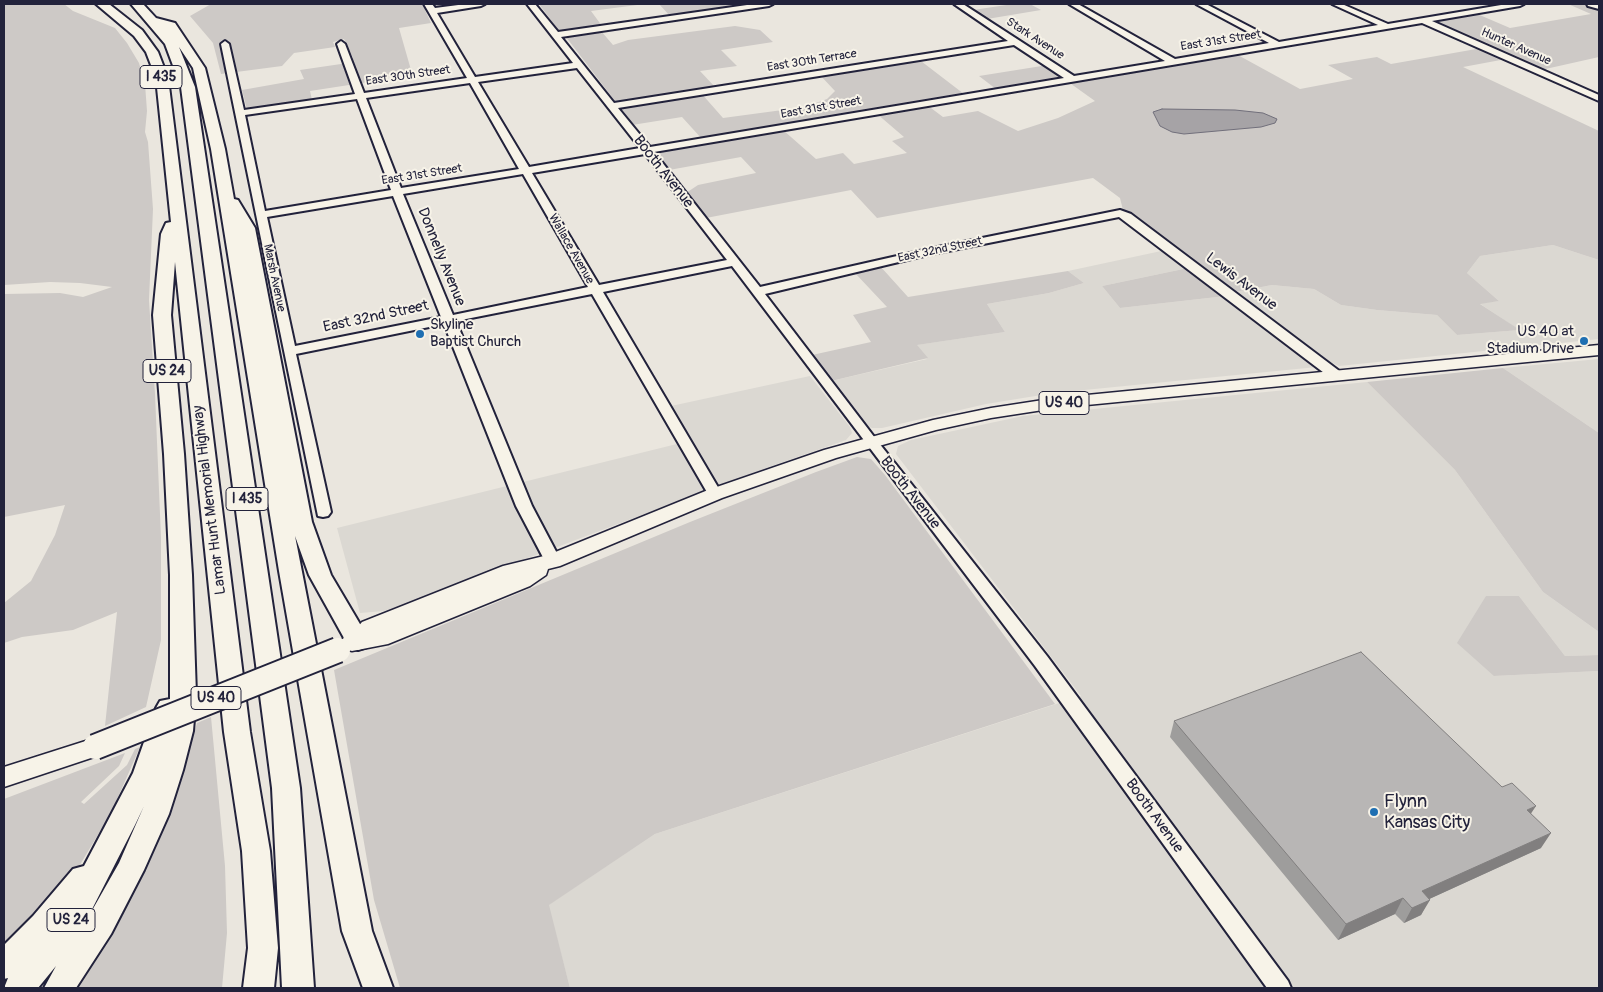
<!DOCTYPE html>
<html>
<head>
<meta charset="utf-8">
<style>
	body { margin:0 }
	#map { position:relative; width:1603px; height:992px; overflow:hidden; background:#eae6de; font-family:Pangolin,sans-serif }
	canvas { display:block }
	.frame { position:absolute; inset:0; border:5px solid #22223b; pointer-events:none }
</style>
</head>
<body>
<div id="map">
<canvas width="1603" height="992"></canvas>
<div class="frame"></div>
</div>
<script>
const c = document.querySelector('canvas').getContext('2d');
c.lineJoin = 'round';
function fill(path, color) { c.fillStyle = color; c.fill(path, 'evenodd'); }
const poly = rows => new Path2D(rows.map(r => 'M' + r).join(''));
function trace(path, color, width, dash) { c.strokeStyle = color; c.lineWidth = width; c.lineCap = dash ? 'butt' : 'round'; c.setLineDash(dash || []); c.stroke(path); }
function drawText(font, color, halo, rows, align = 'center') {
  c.font = font + ' Pangolin,sans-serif'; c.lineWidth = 4; c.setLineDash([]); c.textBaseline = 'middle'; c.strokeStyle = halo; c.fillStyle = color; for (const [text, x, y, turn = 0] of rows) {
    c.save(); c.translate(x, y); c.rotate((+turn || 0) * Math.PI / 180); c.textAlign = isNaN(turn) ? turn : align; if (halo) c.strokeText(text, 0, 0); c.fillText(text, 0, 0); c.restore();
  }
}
fill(poly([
	[1553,245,1599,260,1599,339,1339,366,1330,362,1235,292,1272,285,1314,289,1341,305,1377,310,1437,315,1457,335,1519,330,1479,303,1499,301,1467,273,1480,256],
	[1166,250,1188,268,1102,286,1120,308,1226,296,1317,367,1054,393,986,404,882,428,872,428,865,425,831,381,927,359,916,345,1005,332,987,304,1049,293,1084,283,1068,271],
	[1599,359,1599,433,1503,368],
	[810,376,850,427,852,433,846,440,769,467,414,601,384,611,360,613,337,528,689,441,671,406],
	[1367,382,1455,470,1543,592,1599,632,1599,655,1565,656,1519,596,1494,676,1599,671,1599,988,570,988,548,905,655,834,1081,696,896,454,898,446,911,440,1023,416]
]), '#dbd8d2');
fill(poly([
	[4,4,64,4,73,11,115,28,127,43,139,63,145,84,147,111,145,132,148,142,153,209,149,300,155,394,161,538,161,640,146,707,105,726,117,612,73,630,22,637,4,643,4,603,31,581,55,535,65,505,4,517,4,294,60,293,83,297,112,287,80,283,50,282,4,285],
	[211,4,467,4,425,10,431,23,399,28,411,70,375,81,310,91,312,100,247,110,242,90,304,79,300,70,341,64,353,58,344,39,333,42,335,47,294,53,282,66,221,74,213,43,190,16],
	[539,4,645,4,591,11,602,26,559,31],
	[659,4,749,4,750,5,670,16],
	[1013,4,1030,4,1041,10,987,19,973,10],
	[1568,4,1587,4,1599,8,1599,57,1541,70,1434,21,1475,13,1510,28,1591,14],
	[735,26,760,30,773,42,721,50,737,66,700,71,714,86,622,101,615,101,566,37,601,31,613,45,628,40],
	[1482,48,1506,59,1463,67,1599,131,1599,260,1553,245,1480,256,1467,273,1499,301,1480,304,1520,330,1457,335,1437,315,1377,310,1341,305,1314,289,1272,285,1235,292,1132,215,1123,210,1120,198,1093,178,877,218,851,190,706,218,686,193,698,185,756,173,741,157,669,170,656,155,664,150,783,130,816,159,843,153,854,164,907,153,892,141,904,137,876,113,927,105,943,117,978,111,1018,131,1058,118,1095,101,1067,81,1236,54,1300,89,1353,79,1328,65,1377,57,1391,64],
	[917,58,964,94,702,139,682,117,632,125,618,108,701,93,723,118,805,107,827,99,835,91,819,74],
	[1048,65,1061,77,996,89,979,76],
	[880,266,908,297,1068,271,1084,283,1049,293,987,304,1005,332,917,345,928,358,831,381,812,355,871,342,853,315,887,307,854,272],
	[1188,268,1226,296,1120,308,1102,286],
	[1503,368,1599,433,1599,632,1543,592,1455,470,1367,382],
	[857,457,871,459,885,475,1055,704,655,834,549,905,570,988,400,988,374,900,334,670,690,522,816,472],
	[1486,596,1519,596,1565,656,1599,655,1599,671,1494,676,1457,643],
	[211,717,225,866,227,933,222,988,75,988,116,927,142,877,165,827,197,723],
	[140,747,111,813,72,878,4,954,4,799,125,753,119,766,81,802,84,804,127,765,135,749]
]), '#cdc9c6');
const water = poly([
	[1162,109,1235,110,1263,113,1277,119,1275,123,1261,127,1184,134,1172,132,1160,126,1153,112,1162,109]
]);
fill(water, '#a6a3a6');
trace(water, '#716f7b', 1);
const minor = poly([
	[424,4,432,4,435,8,466,4,485,4,481,6,437,13,475,77,573,63,527,4,535,4,558,32,754,4,773,4,769,6,561,37,614,103,1008,41,954,4,963,4,1074,76,1165,61,1069,4,1078,4,1175,59,1269,43,1196,4,1206,4,1279,42,1378,25,1332,4,1342,4,1388,24,1507,4,1524,4,1520,6,1432,21,1599,95,1599,101,1422,23,654,152,760,287,928,249,1120,210,1131,214,1342,373,1344,376,1342,379,1332,379,1119,217,928,255,765,294,875,438,1047,656,1288,981,1291,988,1267,988,1035,666,732,266,603,292,722,494,720,497,715,499,710,497,708,494,592,294,456,321,532,506,561,561,559,565,553,566,547,565,516,506,444,324,296,354,331,512,328,516,323,517,318,516,221,44,225,41,229,44,244,110,355,94,337,44,341,41,345,44,364,93,467,78,424,4],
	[1014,45,1064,78,650,147,618,108,1014,45],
	[577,68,640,148,529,167,478,82,577,68],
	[470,83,519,169,401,188,366,98,470,83],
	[357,99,391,190,265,211,245,115,357,99],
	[645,154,727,260,599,285,532,173,645,154],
	[523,174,588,287,453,315,403,194,523,174],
	[393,196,441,317,295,346,267,217,393,196],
	[1587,4,1599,4,1599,9,1588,6,1587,4]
]);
const major = poly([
	[1599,345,1599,355,1056,408,991,418,936,430,836,458,722,498,560,566,548,569,546,575,530,586,388,644,352,651,344,649,341,643,344,637,350,636,362,622,503,566,548,555,708,490,824,450,933,420,991,408,1056,398,1599,345],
	[95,738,103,740,107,747,103,754,4,787,4,767,95,738]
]);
const highway = poly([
	[96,4,109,4,142,30,158,52,168,78,250,732,270,851,278,948,274,988,243,988,248,948,242,851,224,732,175,262,171,315,184,454,192,575,196,695,193,731,183,770,169,814,144,870,111,934,76,988,44,988,56,966,38,988,4,988,8,978,4,979,4,945,33,916,73,869,84,866,133,773,156,708,160,701,170,699,170,575,164,454,153,315,161,234,166,223,171,222,156,78,146,52,134,36,96,4],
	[144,806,119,863,86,921,135,825,144,806],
	[131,4,143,4,156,18,175,23,205,68,225,149,234,199,238,200,255,228,312,522,331,575,370,641,367,647,358,650,349,647,309,575,295,536,372,931,393,988,363,988,342,931,279,571,211,149,193,68,179,47,195,87,300,788,314,988,282,988,272,788,181,87,165,44,131,4]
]);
trace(minor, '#22223b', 4);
trace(major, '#22223b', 3);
trace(highway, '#22223b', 4);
fill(minor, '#f7f3e8');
fill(major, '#f7f3e8');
fill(highway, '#f7f3e8');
const majorBridge = poly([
	[95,747,338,650]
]);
trace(majorBridge, '#22223b', 28, []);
trace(majorBridge, '#f7f3e8', 24);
fill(poly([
	[1174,721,1502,787,1531,813,1541,848,1429,899,1421,915,1404,923,1395,914,1338,940,1170,737]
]), '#9e9d9c');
fill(poly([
	[1536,806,1526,821,1527,810],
	[1551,833,1541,848,1414,906,1422,891],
	[1403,898,1395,914,1338,940,1346,924],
	[1430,900,1421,915,1404,923,1412,908]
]), '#817f7f');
const building = poly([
	[1361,652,1502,787,1512,783,1536,806,1527,810,1551,833,1422,891,1430,900,1412,908,1403,898,1346,924,1174,721,1361,652]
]);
fill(building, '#b8b6b5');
trace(building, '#817f7f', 1);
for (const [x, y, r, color] of [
	[420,334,5,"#1f6fb2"],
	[1584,341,5,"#1f6fb2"],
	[1374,812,5,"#1f6fb2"]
]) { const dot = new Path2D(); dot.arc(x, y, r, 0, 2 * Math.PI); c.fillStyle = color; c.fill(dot); trace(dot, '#f7f3e8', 2); }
drawText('12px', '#22223b', '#f7f3e8', [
	["Stark Avenue",1035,39,33],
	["East 31st Street",1221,41,-9],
	["Hunter Avenue",1516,47,24],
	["East 30th Terrace",812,61,-9],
	["East 30th Street",408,76,-8],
	["East 31st Street",821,108,-10],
	["East 31st Street",422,175,-9],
	["Wallace Avenue",571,249,60],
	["East 32nd Street",940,250,-12],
	["Marsh Avenue",274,278,78]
]);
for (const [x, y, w] of [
	[161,77,42],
	[167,371,48],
	[1064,403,50],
	[247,499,42],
	[216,698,50],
	[71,920,48]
]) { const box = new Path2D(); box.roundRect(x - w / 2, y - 11.5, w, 23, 4); c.fillStyle = '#f7f3e8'; c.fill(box); trace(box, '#22223b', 1); }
drawText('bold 14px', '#22223b', null, [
	["I 435",161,77],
	["US 24",167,371],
	["US 40",1064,403],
	["I 435",247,499],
	["US 40",216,698],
	["US 24",71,920]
]);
drawText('15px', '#22223b', '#f7f3e8', [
	["Booth Avenue",663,172,52],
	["Donnelly Avenue",441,257,68],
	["Lewis Avenue",1241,282,37],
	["East 32nd Street",376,317,-12],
	["Booth Avenue",910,493,52],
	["Lamar Hunt Memorial Highway",210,500,-97],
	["Booth Avenue",1154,816,54]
]);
drawText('15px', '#22223b', '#f7f3e8', [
	["Skyline",430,325],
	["Baptist Church",430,342],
	["US 40 at",1574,332,"right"],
	["Stadium Drive",1574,349,"right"]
], 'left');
drawText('18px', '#22223b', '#f7f3e8', [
	["Flynn",1384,802],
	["Kansas City",1384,823]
], 'left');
</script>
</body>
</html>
